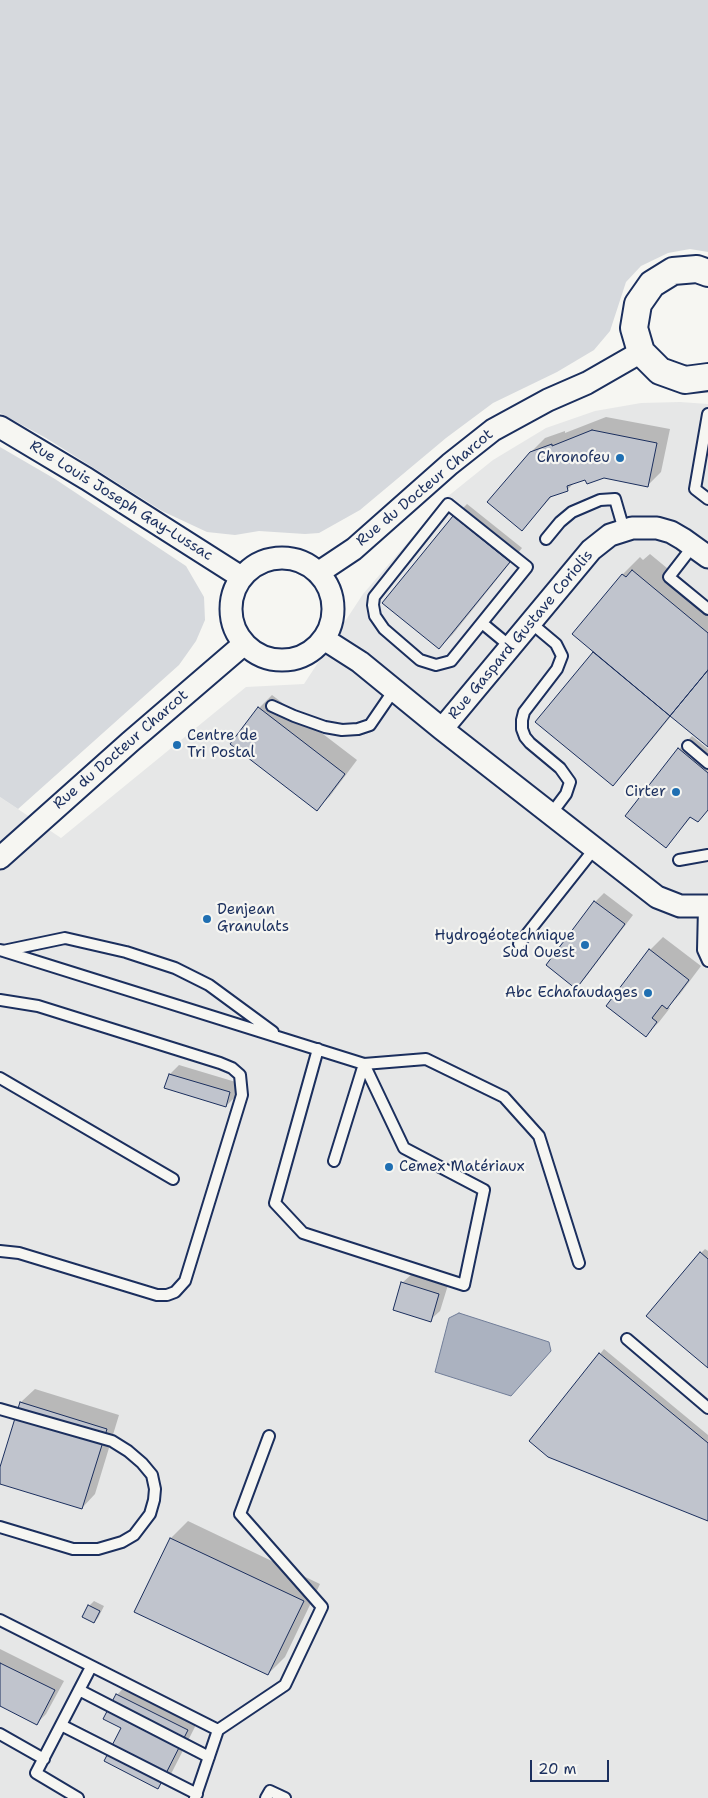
<!DOCTYPE html>
<html>
<head>
<meta charset="utf-8">
<style>
	body { margin:0 }
	#map { position:relative; width:708px; height:1798px; overflow:hidden; background:#f6f6f2; font-family:"Shantell Sans",sans-serif }
	canvas { display:block }
	.scale { position:absolute; left:530px; top:1760px; width:79px; height:22px; box-sizing:border-box; border:2px solid #1b2f5e; border-top:0; padding-left:6px; font-size:15px; line-height:18px; white-space:nowrap; color:#1b2f5e; -webkit-text-stroke:4px #f6f6f2; paint-order:stroke }
</style>
</head>
<body>
<div id="map">
<canvas width="708" height="1798"></canvas>
<div class="scale">20 m</div>
</div>
<script>
const c = document.querySelector('canvas').getContext('2d');
c.lineJoin = 'round';
function fill(path, color) { c.fillStyle = color; c.fill(path, 'evenodd'); }
const poly = rows => new Path2D(rows.map(r => 'M' + r).join(''));
function trace(path, color, width, dash) { c.strokeStyle = color; c.lineWidth = width; c.lineCap = dash ? 'butt' : 'round'; c.setLineDash(dash || []); c.stroke(path); }
function drawText(font, color, halo, rows, align = 'center') {
  c.font = font + ' "Shantell Sans",sans-serif'; c.lineWidth = 4.5; c.setLineDash([]); c.textBaseline = 'middle'; c.strokeStyle = halo; c.fillStyle = color; for (const [text, x, y, turn = 0] of rows) {
    c.save(); c.translate(x, y); c.rotate((+turn || 0) * Math.PI / 180); c.textAlign = isNaN(turn) ? turn : align; if (halo) c.strokeText(text, 0, 0); c.fillText(text, 0, 0); c.restore();
  }
}
fill(poly([
	[680,402,708,404,708,1798,0,1798,0,797,61,838,246,687,304,684,363,594,447,497,493,460,546,428,595,411,641,403]
]), '#e6e7e7');
fill(poly([
	[0,0,708,0,708,252,690,249,668,253,641,266,626,282,610,331,594,350,557,372,493,403,446,438,360,510,319,533,305,534,259,531,235,535,207,532,162,511,46,438,0,413],
	[0,447,55,479,186,566,204,597,205,620,196,641,179,665,18,809,0,797]
]), '#d6d9dd');
const water = poly([
	[459,1313,549,1342,551,1351,511,1396,435,1372,449,1318,459,1313]
]);
fill(water, '#abb2c0');
trace(water, '#717e99', 1);
fill(poly([
	[606,417,670,429,661,472,648,485,604,477,586,478,575,482,567,490,553,495,522,530,531,452,545,438,565,431,565,433],
	[467,504,522,548,453,634,439,648,454,517],
	[650,554,708,602,708,745,672,715,626,771,613,784,537,722,595,652,574,634,623,574,640,557,643,560],
	[272,695,357,760,330,796,317,809,259,708],
	[692,736,708,749,708,810,698,820,692,816,666,846,679,749],
	[604,893,633,915,585,978,576,987,547,965,595,902],
	[663,937,701,966,680,994,668,1007,670,1008,659,1022,646,1035,650,950],
	[179,1065,239,1083,235,1097,226,1106,166,1087,170,1074],
	[705,1249,708,1251,708,1366,701,1253],
	[412,1274,448,1285,440,1311,430,1320,402,1283],
	[604,1349,708,1435,708,1519,531,1441],
	[35,1389,119,1415,95,1494,82,1508,0,1483,0,1471,21,1402],
	[188,1521,320,1584,285,1657,268,1674,136,1611,171,1538],
	[94,1601,104,1606,98,1618,94,1622,89,1606],
	[0,1649,64,1681,46,1714,37,1723,0,1705],
	[130,1681,200,1717,171,1774,158,1787,123,1727,117,1695]
]), '#0003');
const building = poly([
	[592,430,657,443,648,487,604,478,587,484,585,480,567,486,568,491,550,497,522,531,487,502,530,452,552,444,552,446,592,430],
	[453,516,510,562,439,649,382,603,453,516],
	[632,570,708,633,708,670,670,716,572,634,622,574,626,577,632,570],
	[593,652,670,716,613,786,535,722,593,652],
	[708,670,708,747,670,716,708,670],
	[258,707,345,774,317,811,230,744,258,707],
	[678,748,708,773,708,810,698,822,690,817,666,848,625,816,678,748],
	[594,901,625,924,576,989,546,965,594,901],
	[649,949,689,980,667,1009,662,1005,652,1018,657,1022,646,1037,606,1006,649,949],
	[169,1074,230,1092,226,1107,164,1088,169,1074],
	[700,1252,708,1259,708,1368,646,1316,700,1252],
	[401,1282,439,1294,431,1322,393,1310,401,1282],
	[599,1353,708,1443,708,1521,548,1457,529,1441,599,1353],
	[20,1402,107,1429,82,1509,0,1484,0,1467,20,1402],
	[170,1538,304,1601,268,1675,134,1612,170,1538],
	[88,1605,100,1611,94,1623,82,1617,88,1605],
	[0,1663,55,1690,37,1725,0,1706,0,1663],
	[116,1694,188,1730,158,1789,104,1761,121,1728,103,1719,116,1694]
]);
fill(building, '#c0c4cd');
trace(building, '#1b2f5e', 1);
const service = poly([
	[708,414,695,489,708,499],
	[448,504,527,567,451,661,436,665,420,660,384,629,375,616,373,605,374,597,448,504],
	[546,539,560,522,572,512,600,500,615,499,624,530],
	[693,546,669,577,708,609],
	[482,623,511,647],
	[531,623,556,644,562,656,557,669,524,712,522,720,522,729,525,737,530,743,560,768,570,782,566,794,551,814],
	[272,706,294,716,325,727,342,730,358,729,370,725,394,690],
	[688,746,708,763],
	[679,860,708,855],
	[704,907,703,950,708,961],
	[519,944,595,848],
	[0,950,364,1064,334,1161],
	[3,951,65,938,126,952,175,968,209,985,273,1032],
	[0,1000,38,1006,220,1063,232,1068,240,1075,242,1095,185,1281,175,1292,167,1295,157,1295,19,1253,0,1251],
	[318,1049,275,1203,303,1233,464,1285,484,1190,404,1148,364,1064,426,1059,504,1097,539,1136,579,1263],
	[0,1078,173,1179],
	[627,1339,708,1408],
	[0,1409,112,1441,128,1451,142,1463,152,1475,155,1489,154,1500,150,1514,134,1535,122,1542,98,1549,73,1549,0,1527],
	[0,1620,218,1730,195,1798],
	[79,1690,209,1757],
	[61,1725,197,1794],
	[218,1730,285,1685,322,1607,240,1514,269,1436],
	[0,1734,44,1759],
	[78,1798,36,1773,91,1667],
	[266,1798,270,1791,285,1798]
]);
const minor = poly([
	[0,427,87,479,241,577],
	'231 609a51 51 0 1 1 102 0a51 51 0 1 1-102 0Z',
	[318,573,354,549,450,464,493,430,548,400,587,383,641,352],
	[324,639,360,662,442,729,657,897,680,906,708,906],
	[442,729,591,550,610,535,632,528,657,528,671,532,683,539,708,557],
	[0,858,130,742,244,644]
]);
const tertiary = poly([
	[708,273,697,269,673,271,652,284,638,304,634,328,641,352,660,371,685,380,708,377]
]);
trace(service, '#1b2f5e', 14);
trace(minor, '#1b2f5e', 25);
trace(tertiary, '#1b2f5e', 30);
trace(service, '#f6f6f2', 10);
trace(minor, '#f6f6f2', 21);
trace(tertiary, '#f6f6f2', 26);
for (const [x, y, r, color] of [
	[620,458,5,"#1f6fb2"],
	[177,745,5,"#1f6fb2"],
	[676,792,5,"#1f6fb2"],
	[207,919,5,"#1f6fb2"],
	[585,945,5,"#1f6fb2"],
	[648,993,5,"#1f6fb2"],
	[389,1167,5,"#1f6fb2"]
]) { const dot = new Path2D(); dot.arc(x, y, r, 0, 2 * Math.PI); c.fillStyle = color; c.fill(dot); trace(dot, '#f6f6f2', 2); }
drawText('15px', '#1b2f5e', '#f6f6f2', [
	["Chronofeu",610,458],
	["Centre de",187,736,"left"],
	["Tri Postal",187,753,"left"],
	["Cirter",666,792],
	["Denjean",217,910,"left"],
	["Granulats",217,927,"left"],
	["Hydrogéotechnique",575,936],
	["Sud Ouest",575,953],
	["Abc Echafaudages",638,993],
	["Cemex Matériaux",399,1167,"left"]
], 'right');
drawText('15px', '#1b2f5e', '#f6f6f2', [
	["Rue du Docteur Charcot",425,488,-40],
	["Rue Louis Joseph Gay-Lussac",121,501,32],
	["Rue Gaspard Gustave Coriolis",521,635,-50],
	["Rue du Docteur Charcot",121,750,-41]
]);
</script>
</body>
</html>
